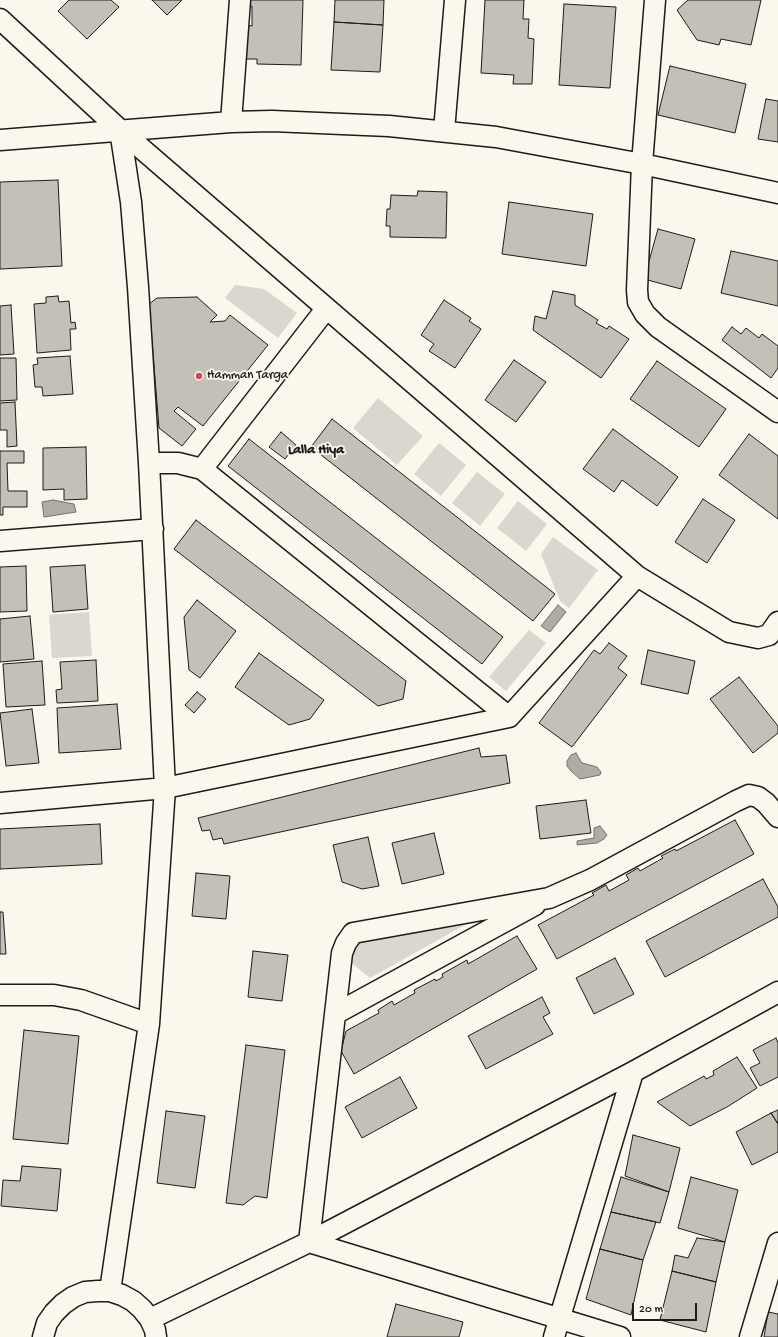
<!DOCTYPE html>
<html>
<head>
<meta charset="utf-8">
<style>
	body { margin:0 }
	#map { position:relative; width:778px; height:1337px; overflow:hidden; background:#fbf7ec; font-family:"Gochi Hand",sans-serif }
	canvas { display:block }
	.scale { position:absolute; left:632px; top:1303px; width:65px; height:18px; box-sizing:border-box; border:2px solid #1c1c1c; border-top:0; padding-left:5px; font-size:12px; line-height:14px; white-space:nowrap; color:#1c1c1c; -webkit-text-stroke:3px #fbf7ec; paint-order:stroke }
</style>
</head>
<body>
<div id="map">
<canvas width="778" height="1337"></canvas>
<div class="scale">20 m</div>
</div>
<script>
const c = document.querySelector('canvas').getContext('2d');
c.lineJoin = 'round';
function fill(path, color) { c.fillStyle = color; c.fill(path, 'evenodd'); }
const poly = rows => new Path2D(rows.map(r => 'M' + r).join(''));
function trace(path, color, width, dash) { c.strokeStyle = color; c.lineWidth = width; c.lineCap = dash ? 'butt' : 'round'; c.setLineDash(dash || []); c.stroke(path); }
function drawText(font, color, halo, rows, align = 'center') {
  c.font = font + ' "Gochi Hand",sans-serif'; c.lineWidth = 3.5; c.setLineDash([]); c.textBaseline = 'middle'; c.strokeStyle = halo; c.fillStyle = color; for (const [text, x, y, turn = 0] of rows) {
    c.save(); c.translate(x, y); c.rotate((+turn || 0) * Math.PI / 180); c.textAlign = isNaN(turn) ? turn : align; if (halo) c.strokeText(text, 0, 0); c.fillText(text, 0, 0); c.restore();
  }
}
fill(poly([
	[235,285,264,289,297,313,278,338,225,298],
	[378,398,423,436,397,465,353,428],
	[439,443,466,465,441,496,414,474],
	[477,472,505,494,480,526,452,503],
	[518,501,547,524,526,551,497,528],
	[553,537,598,570,569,608,560,601,541,554],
	[89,612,92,656,52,658,49,615],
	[529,630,546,643,506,691,489,677],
	[488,912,370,978,348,960,356,937]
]), '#dad7ce');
const water = poly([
	[53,500,74,504,76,512,44,517,42,502,53,500],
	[558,605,566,612,550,632,541,626,558,605],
	[576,753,582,763,597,767,601,772,600,775,580,779,571,771,567,766,567,761,571,755,576,753],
	[600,826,607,835,604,839,597,843,577,845,577,841,594,838,594,828,600,826]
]);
fill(water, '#afaca5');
trace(water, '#74726e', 1);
const building = poly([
	[69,0,111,0,119,7,87,39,58,11,69,0],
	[152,0,182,0,167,15,152,0],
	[249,0,303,0,301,65,257,64,257,59,244,59,245,25,252,26,252,6,248,6,249,0],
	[335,0,384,0,383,25,334,22,335,0],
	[485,0,524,0,523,19,529,19,528,38,534,39,532,84,513,84,514,75,481,73,485,0],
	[688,0,761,0,751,45,721,39,719,45,697,40,677,10,688,0],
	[564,4,616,7,610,88,559,85,564,4],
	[334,22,383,25,380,72,331,70,334,22],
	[670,66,746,84,735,133,658,115,670,66],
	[766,99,778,101,778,142,758,139,766,99],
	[58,180,62,266,0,269,0,182,58,180],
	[418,191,447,192,446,238,390,237,390,226,386,226,387,209,390,209,391,195,417,196,418,191],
	[509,202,593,214,586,266,502,254,509,202],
	[658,229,695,239,681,289,644,279,658,229],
	[731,251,778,261,778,306,721,293,731,251],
	[553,291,575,295,575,305,598,320,596,323,607,329,609,326,629,339,601,378,533,330,535,316,546,319,553,291],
	[58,296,59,302,69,301,71,323,75,322,76,329,70,329,71,350,37,353,34,304,46,303,46,297,58,296],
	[197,297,217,315,210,322,225,321,230,315,268,345,203,426,178,407,174,411,196,429,182,446,159,428,149,304,157,298,197,297],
	[444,300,471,318,469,321,481,329,455,368,429,351,434,344,421,335,444,300],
	[11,305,14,354,0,355,0,306,11,305],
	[732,327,741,334,746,328,759,338,762,334,778,346,778,368,771,378,722,340,732,327],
	[70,356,73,394,43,396,42,387,35,387,33,365,38,364,37,358,70,356],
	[0,358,16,358,17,400,0,401,0,358],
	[514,360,546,382,516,422,485,400,514,360],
	[657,361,726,409,699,447,630,399,657,361],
	[15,402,17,446,7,447,7,430,0,430,0,403,15,402],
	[332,419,555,594,533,621,311,447,332,419],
	[613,429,678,477,657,506,622,480,614,492,583,469,613,429],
	[281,432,296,445,285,459,269,447,281,432],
	[749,434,778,456,778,519,719,475,749,434],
	[249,439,503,637,482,664,228,466,249,439],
	[86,447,87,499,64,500,64,489,43,490,43,448,86,447],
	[0,451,24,451,24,463,7,463,8,491,27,491,27,507,3,507,3,515,0,515,0,451],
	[703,499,735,520,707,563,675,542,703,499],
	[196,520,406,681,403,699,378,706,174,549,196,520],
	[85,565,88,609,53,612,50,567,85,565],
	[26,566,27,611,0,612,0,567,26,566],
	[197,600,236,631,200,678,189,670,184,617,197,600],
	[30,616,34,659,0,662,0,619,30,616],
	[609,643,627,656,618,668,627,675,572,747,539,723,594,650,600,654,609,643],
	[648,650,695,661,688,694,641,684,648,650],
	[259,653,324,700,310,719,289,725,235,687,259,653],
	[96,660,98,701,57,703,56,690,62,689,60,662,96,660],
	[42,661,45,705,6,707,3,664,42,661],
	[739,677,778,726,778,733,753,753,710,699,739,677],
	[197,692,206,699,194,713,185,705,197,692],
	[117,704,121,749,59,753,57,708,117,704],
	[32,709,39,763,6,766,0,713,32,709],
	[479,748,481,757,506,755,510,783,224,844,222,838,213,840,210,830,202,831,198,818,479,748],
	[586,800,591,833,540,839,536,806,586,800],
	[735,820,754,854,557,959,538,925,594,895,592,893,606,885,609,891,629,880,626,875,638,868,640,871,663,858,661,856,675,849,676,851,735,820],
	[100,824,102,864,0,869,0,829,100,824],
	[434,833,444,874,402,884,392,843,434,833],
	[368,837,379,886,362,889,342,882,333,845,368,837],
	[196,873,230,876,226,919,192,916,196,873],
	[763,879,778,907,778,917,665,977,646,941,763,879],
	[0,912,3,912,6,954,0,954,0,912],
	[517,936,537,969,354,1074,341,1051,346,1031,379,1013,378,1010,392,1001,394,1005,415,993,414,990,435,979,436,981,443,977,442,974,467,960,468,964,517,936],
	[253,951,288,955,282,1001,248,997,253,951],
	[615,958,634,994,594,1014,576,978,615,958],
	[542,997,550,1013,543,1017,553,1034,486,1069,468,1036,542,997],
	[24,1030,79,1036,68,1144,13,1139,24,1030],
	[776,1038,778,1043,778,1077,760,1086,750,1068,760,1063,753,1050,776,1038],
	[246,1045,285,1050,267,1198,255,1196,243,1205,226,1203,246,1045],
	[737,1057,757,1088,727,1107,690,1126,657,1102,704,1076,706,1079,714,1075,713,1071,737,1057],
	[400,1077,417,1108,362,1138,345,1107,400,1077],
	[778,1110,778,1124,771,1113,778,1110],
	[166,1111,205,1116,195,1188,157,1183,166,1111],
	[771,1113,778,1124,778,1152,752,1165,736,1132,771,1113],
	[633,1135,680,1148,669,1192,625,1176,633,1135],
	[22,1166,61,1169,57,1211,1,1206,3,1180,20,1181,22,1166],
	[621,1177,669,1192,660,1223,611,1212,621,1177],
	[691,1177,738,1190,725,1242,678,1228,691,1177],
	[611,1212,656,1222,643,1260,600,1249,611,1212],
	[697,1238,725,1242,716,1282,672,1271,675,1255,688,1258,697,1238],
	[600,1249,643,1260,631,1315,586,1299,600,1249],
	[672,1271,716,1282,706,1332,660,1320,672,1271],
	[396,1304,463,1322,459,1337,387,1337,396,1304],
	[768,1312,778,1314,778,1337,764,1337,768,1312]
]);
fill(building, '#c3c0b8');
trace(building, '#1c1c1c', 1);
const street = poly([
	[655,0,642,164,637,290,638,302,645,314,658,327,778,412],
	[0,19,120,130,637,576,729,632,758,638,769,635,778,622],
	[231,122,240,0],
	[444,131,455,0],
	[0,140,231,122,272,121,389,126,496,137,642,164,778,193],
	[149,463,178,463,202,469,509,717],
	[202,469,326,309],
	[0,541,153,529],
	[0,803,165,788,509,717,637,576],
	[0,995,54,995,81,1000,149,1024],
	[335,1014,535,905],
	[110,1291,149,1024,165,788,149,463,138,287,131,202,120,130],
	[150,1319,309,1242,633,1072,778,992],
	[43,1337,47,1323,54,1313,63,1304,73,1297,85,1292,98,1291,110,1291,122,1295,133,1301,142,1309,150,1319,155,1330,156,1337],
	[554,1337,633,1072],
	[620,1337,309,1242,342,953,346,943,353,933,549,898,590,880,736,801,749,795,758,797,766,803,778,817],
	[750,1337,778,1243]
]);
trace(street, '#1c1c1c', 23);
trace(street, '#fbf7ec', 20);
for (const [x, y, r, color] of [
	[199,376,4,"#d1495b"]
]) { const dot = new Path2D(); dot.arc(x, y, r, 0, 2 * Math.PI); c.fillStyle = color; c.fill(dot); trace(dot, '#fbf7ec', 1.5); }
drawText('13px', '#1c1c1c', '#fbf7ec', [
	["Hamman Targa",207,376]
], 'left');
drawText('bold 14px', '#1c1c1c', '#fbf7ec', [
	["Lalla Hiya",316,451]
]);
</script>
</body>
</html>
